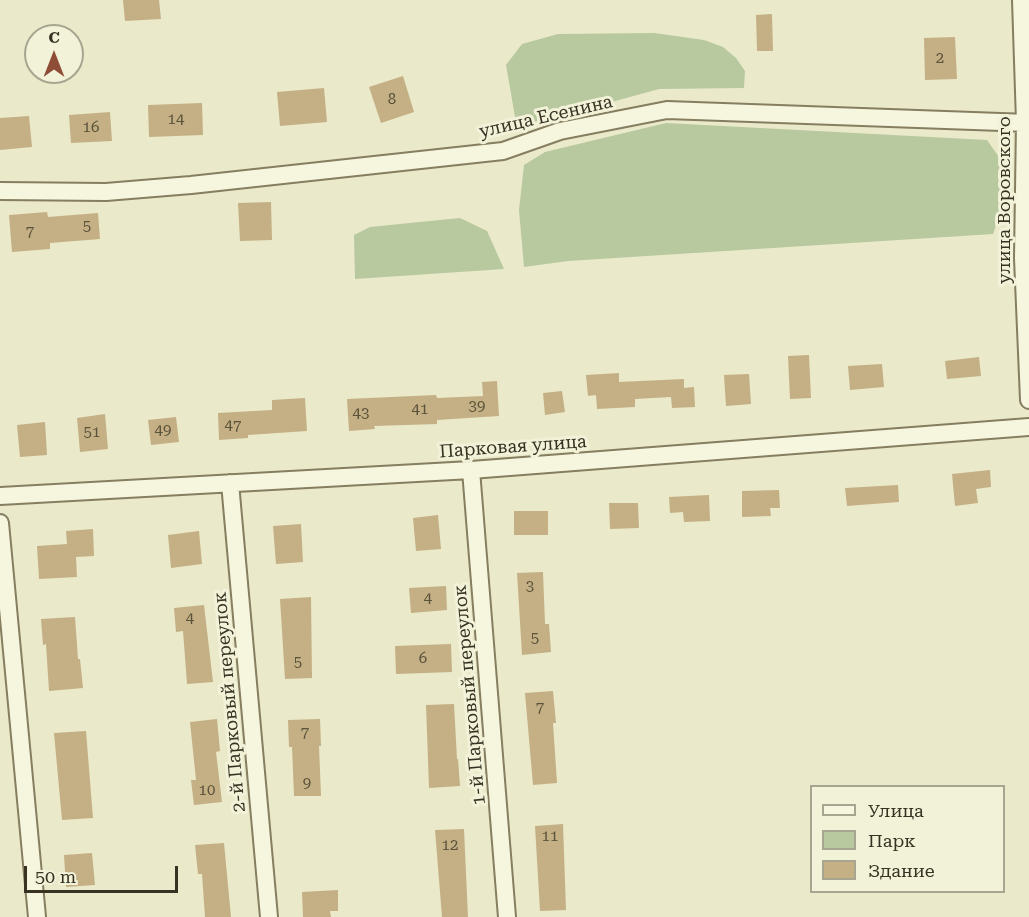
<!DOCTYPE html>
<html>
<head>
<meta charset="utf-8">
<style>
	body { margin:0 }
	#map { position:relative; width:1029px; height:917px; overflow:hidden; background:#eae9ca; font-family:"Roboto Serif",serif }
	canvas { display:block }
	.legend { position:absolute; left:810px; top:785px; width:195px; height:108px; box-sizing:border-box; background:#f2f2d9; border:2px solid #a7a590; margin:0; padding:8px 10px; list-style:none; font-size:18px; color:#373222 }
	.legend li { display:flex; align-items:center; gap:12px; height:30px }
	.legend b { width:30px; border:2px solid #a7a590 }
	.north { position:absolute; left:24px; top:24px; width:60px; height:60px; box-sizing:border-box; background:#f2f2d9; border:2px solid #a7a590; border-radius:50%; rotate:0deg; font-size:16px; font-weight:700; line-height:24px; text-align:center; color:#373222 }
	.north::after { content:''; display:block; margin:auto; width:21px; height:27px; background:#8e4d37; clip-path:polygon(50% 0,100% 100%,50% 72%,0 100%) }
	.scale { position:absolute; left:24px; top:866px; width:154px; height:27px; box-sizing:border-box; border:3px solid #373222; border-top:0; padding-left:8px; font-size:18px; line-height:21px; white-space:nowrap; color:#373222; -webkit-text-stroke:4px #f2f2d9; paint-order:stroke }
</style>
</head>
<body>
<div id="map">
<canvas width="1029" height="917"></canvas>
<ul class="legend">
<li><b style="height:8px;background:#f6f5dd"></b>Улица</li>
<li><b style="height:16px;background:#b8c89f"></b>Парк</li>
<li><b style="height:16px;background:#c4b084"></b>Здание</li>
</ul>
<div class="north">С</div>
<div class="scale">50 m</div>
</div>
<script>
const c = document.querySelector('canvas').getContext('2d');
c.lineJoin = 'round';
function fill(path, color) { c.fillStyle = color; c.fill(path, 'evenodd'); }
const poly = rows => new Path2D(rows.map(r => 'M' + r).join(''));
function trace(path, color, width, dash) { c.strokeStyle = color; c.lineWidth = width; c.lineCap = dash ? 'butt' : 'round'; c.setLineDash(dash || []); c.stroke(path); }
function drawText(font, color, halo, rows, align = 'center') {
  c.font = font + ' "Roboto Serif",serif'; c.lineWidth = 6; c.setLineDash([]); c.textBaseline = 'middle'; c.strokeStyle = halo; c.fillStyle = color; for (const [text, x, y, turn = 0] of rows) {
    c.save(); c.translate(x, y); c.rotate((+turn || 0) * Math.PI / 180); c.textAlign = isNaN(turn) ? turn : align; if (halo) c.strokeText(text, 0, 0); c.fillText(text, 0, 0); c.restore();
  }
}
fill(poly([
	[654,33,704,40,723,47,736,58,745,71,744,88,659,89,517,128,506,65,522,44,558,34],
	[666,123,987,140,1001,160,1006,195,993,234,568,261,524,267,519,210,524,165,545,152],
	[460,218,487,231,504,269,355,279,354,235,370,227]
]), '#b8c89f');
fill(poly([
	[123,0,159,0,161,19,125,21],
	[772,14,773,51,757,51,756,15],
	[955,37,957,79,925,80,924,38],
	[403,76,414,112,381,123,369,87],
	[324,88,327,122,280,126,277,92],
	[202,103,203,135,149,137,148,105],
	[110,112,112,141,71,143,69,115],
	[29,116,32,147,0,150,0,118],
	[271,202,272,240,240,241,238,203],
	[47,212,48,217,98,213,100,239,50,243,50,249,12,252,9,215],
	[809,355,811,398,790,399,788,356],
	[979,357,981,376,947,379,945,361],
	[882,364,884,387,850,390,848,366],
	[619,373,619,382,684,379,684,388,694,387,695,407,672,408,671,397,635,399,635,407,597,409,596,395,588,396,586,375],
	[749,374,751,404,726,406,724,375],
	[497,381,499,416,437,420,437,424,374,426,375,429,349,431,347,399,436,395,437,398,483,396,482,382],
	[562,391,565,412,545,415,543,393],
	[305,398,307,431,248,435,248,438,219,440,218,413,272,410,272,400],
	[105,414,108,449,80,452,77,418],
	[176,417,179,442,151,445,148,420],
	[45,422,47,455,20,457,17,425],
	[990,470,991,487,976,489,978,503,955,506,952,474],
	[898,485,899,502,847,506,845,488],
	[779,490,780,508,770,508,771,516,742,517,742,491],
	[709,495,710,521,684,522,683,512,670,513,669,497],
	[609,503,638,503,639,528,610,529],
	[514,511,548,511,548,535,514,535],
	[438,515,441,549,416,551,413,518],
	[301,524,303,562,276,564,273,526],
	[93,529,94,556,76,557,77,577,39,579,37,546,67,544,66,531],
	[199,531,202,564,171,568,168,535],
	[543,572,545,624,549,624,551,652,522,655,517,573],
	[446,586,447,610,411,613,409,588],
	[311,597,312,678,285,679,280,599],
	[204,605,213,682,187,684,183,631,176,632,174,608],
	[75,617,78,659,80,659,83,688,49,691,46,644,43,645,41,619],
	[451,644,452,672,396,674,395,646],
	[553,691,556,723,553,723,557,783,533,785,525,693],
	[454,704,457,759,458,759,460,786,429,788,426,705],
	[217,719,220,751,216,752,222,802,194,805,191,780,196,780,190,722],
	[320,719,321,746,319,746,321,796,294,796,292,747,289,747,288,720],
	[86,731,93,818,62,820,54,733],
	[563,824,566,910,540,911,535,826],
	[464,829,468,917,442,917,435,830],
	[224,843,231,917,205,917,202,874,198,874,195,845],
	[92,853,95,885,66,887,64,855],
	[338,890,338,911,330,911,331,917,303,917,302,892]
]), '#c4b084');
const minor = poly([
	[1021,0,1025,122,1023,258,1029,400],
	[0,191,106,192,191,185,503,151,560,131,667,110,1029,123],
	[471,470,507,917],
	[230,483,269,917],
	[0,496,471,470,1029,427],
	[0,523,37,917]
]);
trace(minor, '#857e60', 20);
trace(minor, '#f6f5dd', 16);
drawText('15px', '#5a523a', null, [
	["2",940,59],
	["8",392,100],
	["14",176,120],
	["16",91,128],
	["5",87,227],
	["7",30,232],
	["39",477,407],
	["41",420,410],
	["43",361,414],
	["47",233,426],
	["49",163,431],
	["51",92,433],
	["3",530,587],
	["4",428,599],
	["4",190,619],
	["5",535,639],
	["6",423,659],
	["5",298,663],
	["7",540,708],
	["7",305,733],
	["9",307,784],
	["10",207,791],
	["11",550,837],
	["12",450,846]
]);
drawText('18px', '#373222', '#f2f2d9', [
	["улица Есенина",546,117,-13],
	["улица Воровского",1005,200,-90],
	["Парковая улица",513,447,-4],
	["1-й Парковый переулок",470,695,-95],
	["2-й Парковый переулок",230,702,-95]
]);
</script>
</body>
</html>
